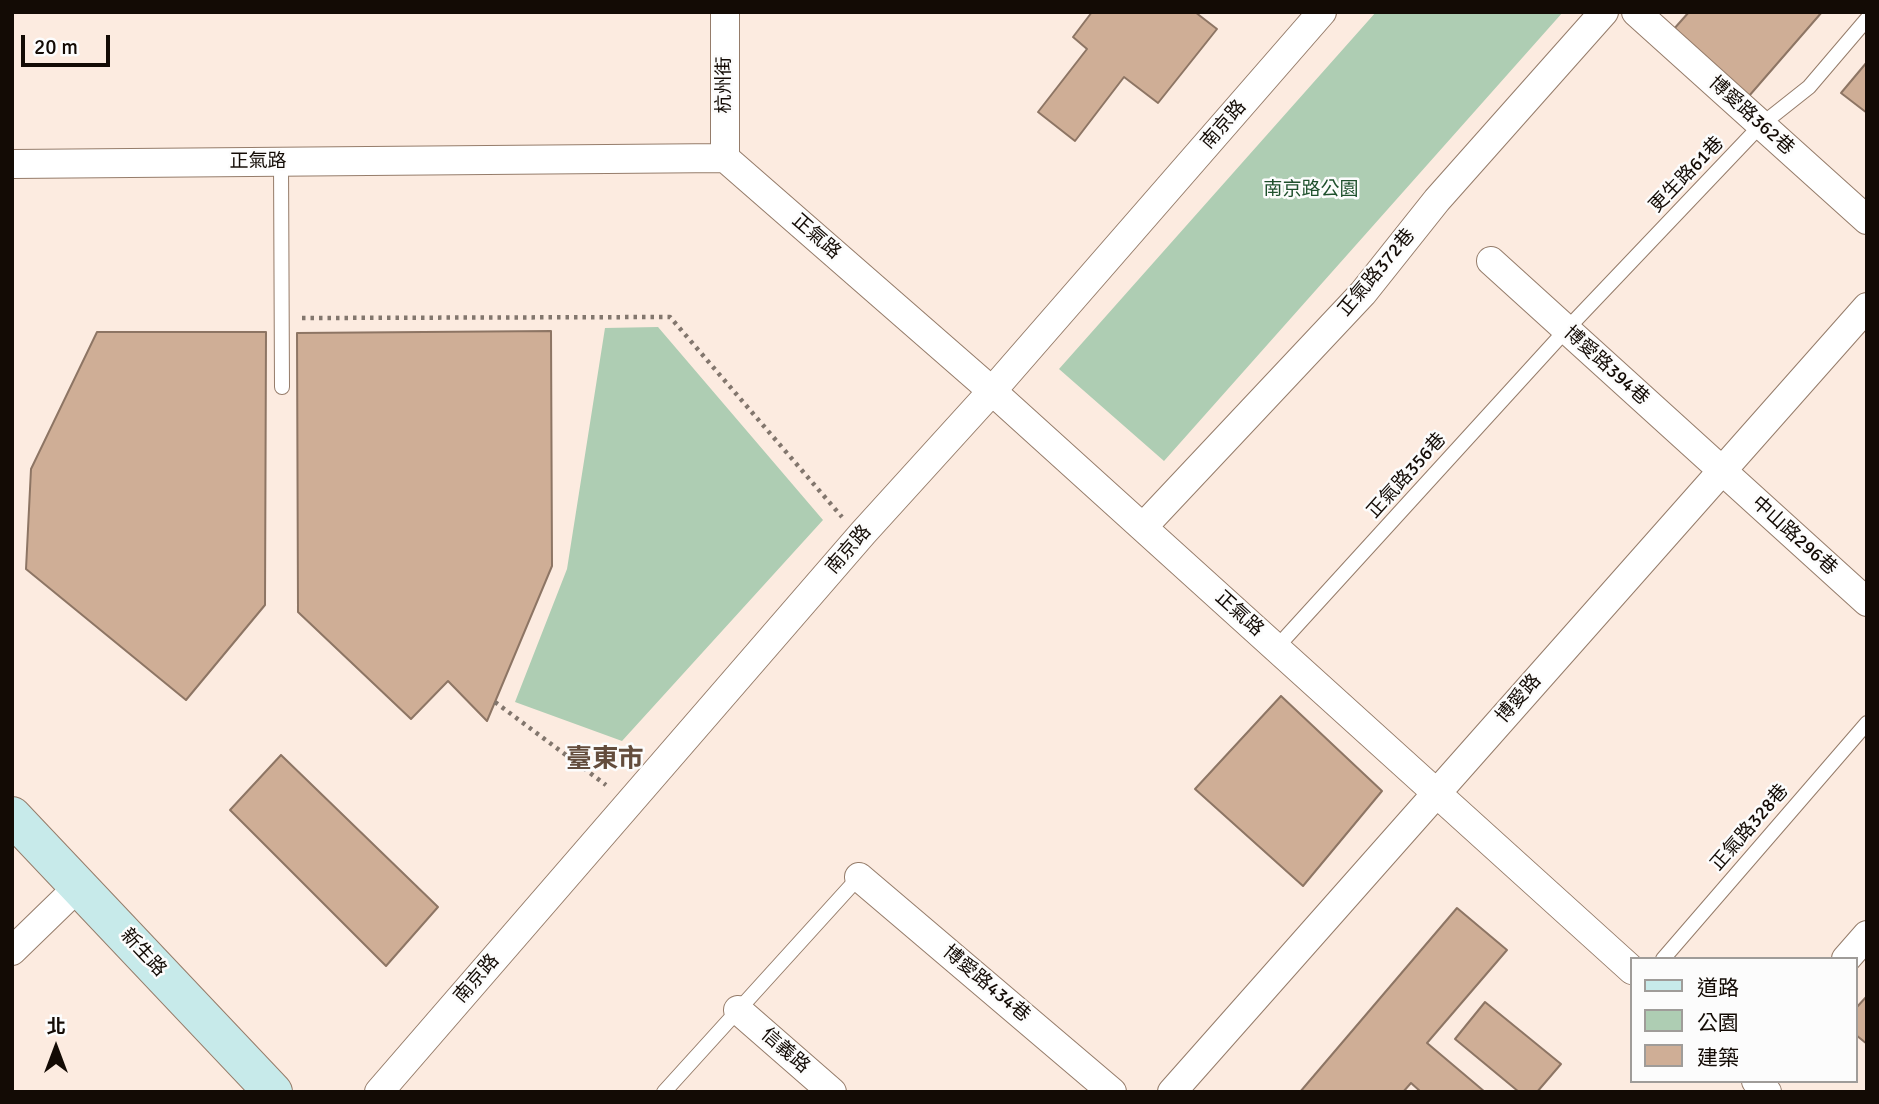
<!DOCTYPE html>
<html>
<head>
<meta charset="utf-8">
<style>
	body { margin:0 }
	#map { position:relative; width:1879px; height:1104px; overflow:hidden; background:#fcebe0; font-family:Signika,"Noto Sans TC",sans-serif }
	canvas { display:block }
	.frame { position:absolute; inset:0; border:14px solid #130b05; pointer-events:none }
	.legend { position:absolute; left:1630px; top:957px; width:228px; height:126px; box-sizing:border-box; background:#fcfcfc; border:2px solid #9f9c99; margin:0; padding:9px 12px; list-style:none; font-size:21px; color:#130b05 }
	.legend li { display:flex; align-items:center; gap:14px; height:35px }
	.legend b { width:35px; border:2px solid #9f9c99 }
	.north { position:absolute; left:21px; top:1013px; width:70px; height:70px; -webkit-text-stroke:5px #fcfcfc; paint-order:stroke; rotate:0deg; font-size:19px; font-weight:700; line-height:28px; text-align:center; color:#130b05 }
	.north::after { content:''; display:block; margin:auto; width:24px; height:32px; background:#130b05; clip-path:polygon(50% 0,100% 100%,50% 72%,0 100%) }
	.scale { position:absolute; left:21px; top:35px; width:89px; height:32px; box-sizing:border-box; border:4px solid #130b05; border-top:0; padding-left:9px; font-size:21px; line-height:24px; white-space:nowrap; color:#130b05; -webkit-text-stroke:5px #fcfcfc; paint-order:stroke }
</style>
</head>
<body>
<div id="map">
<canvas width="1879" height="1104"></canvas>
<div class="frame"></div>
<ul class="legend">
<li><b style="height:9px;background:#c7eaea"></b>道路</li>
<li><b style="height:19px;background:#aecdb3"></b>公園</li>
<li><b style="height:19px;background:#cfae96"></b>建築</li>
</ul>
<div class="north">北</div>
<div class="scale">20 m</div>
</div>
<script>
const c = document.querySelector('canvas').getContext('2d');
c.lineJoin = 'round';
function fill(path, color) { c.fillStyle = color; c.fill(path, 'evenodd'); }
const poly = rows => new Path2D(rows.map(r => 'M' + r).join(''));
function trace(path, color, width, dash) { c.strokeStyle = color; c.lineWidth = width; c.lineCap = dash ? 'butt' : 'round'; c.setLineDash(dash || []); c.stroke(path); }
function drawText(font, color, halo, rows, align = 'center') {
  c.font = font + ' Signika,"Noto Sans TC",sans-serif'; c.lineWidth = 5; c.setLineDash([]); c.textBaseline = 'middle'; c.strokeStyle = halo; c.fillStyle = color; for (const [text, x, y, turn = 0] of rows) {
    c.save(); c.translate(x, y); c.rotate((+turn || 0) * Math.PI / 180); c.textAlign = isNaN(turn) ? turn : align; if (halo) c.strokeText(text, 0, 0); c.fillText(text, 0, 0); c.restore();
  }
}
fill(poly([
	[1376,12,1563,12,1164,461,1059,369],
	[658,327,823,520,622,741,515,702,567,569,605,328]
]), '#aecdb3');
const building = poly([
	[1092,12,1195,12,1217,29,1158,103,1124,77,1075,141,1038,112,1087,49,1073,37,1092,12],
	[1689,12,1822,12,1749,96,1673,30,1689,12],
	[1867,62,1867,113,1841,93,1867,62],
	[551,331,552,566,487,721,448,681,411,719,298,612,297,333,551,331],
	[97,332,266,332,265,605,186,700,26,569,31,469,97,332],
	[1281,696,1382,791,1303,886,1195,789,1281,696],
	[281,755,438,907,386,966,230,810,281,755],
	[1457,908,1507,950,1427,1043,1485,1092,1421,1092,1411,1083,1403,1092,1300,1092,1457,908],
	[1867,996,1867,1044,1856,1035,1856,1008,1867,996],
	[1485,1002,1561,1064,1537,1092,1519,1092,1455,1039,1485,1002]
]);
fill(building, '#cfae96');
trace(building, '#8d7564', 2);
const lane = poly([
	[281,162,282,387],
	[1277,647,1566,330,1761,125,1809,87,1867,19],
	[1663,959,1867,723],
	[664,1092,859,877]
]);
const street = poly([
	[725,12,725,158],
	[1636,12,1867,220],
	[12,164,725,158,992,391,1632,970],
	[1491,261,1867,602],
	[1143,527,1363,293,1437,200,1604,12],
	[859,877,1112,1092],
	[12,951,80,885],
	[1846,959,1867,935],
	[738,1010,832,1092],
	[1756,1081,1767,1092],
	[379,1092,863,533,992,391,1322,12],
	[1172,1092,1867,307]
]);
const secondary = poly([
	[12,816,273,1092]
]);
trace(lane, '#957c6a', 16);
trace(street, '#957c6a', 30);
trace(secondary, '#957c6a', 40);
trace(poly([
	[302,318,670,317,842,517],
	[495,702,606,785]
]), '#82766d', 4.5, [3.5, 5]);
trace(lane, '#fff', 14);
trace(street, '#fff', 28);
trace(secondary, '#c7eaea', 38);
drawText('19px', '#130b05', '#fcfcfc', [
	["杭州街",725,85,-90],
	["博愛路362巷",1751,116,42],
	["南京路",1224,125,-49],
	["正氣路",258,162],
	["更生路61巷",1687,175,-46],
	["正氣路",816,237,41],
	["正氣路372巷",1377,273,-50],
	["博愛路394巷",1606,366,42],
	["正氣路356巷",1407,476,-48],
	["中山路296巷",1794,536,42],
	["南京路",849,550,-49],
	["正氣路",1239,614,42],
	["博愛路",1519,699,-49],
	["正氣路328巷",1750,828,-49],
	["新生路",143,953,47],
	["南京路",477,979,-49],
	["博愛路434巷",986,984,40],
	["信義路",785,1051,41]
]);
drawText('19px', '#1e502c', '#fcfcfc', [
	["南京路公園",1311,190]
]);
drawText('bold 26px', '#634c3c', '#fcfcfc', [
	["臺東市",605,760]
]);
</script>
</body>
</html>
